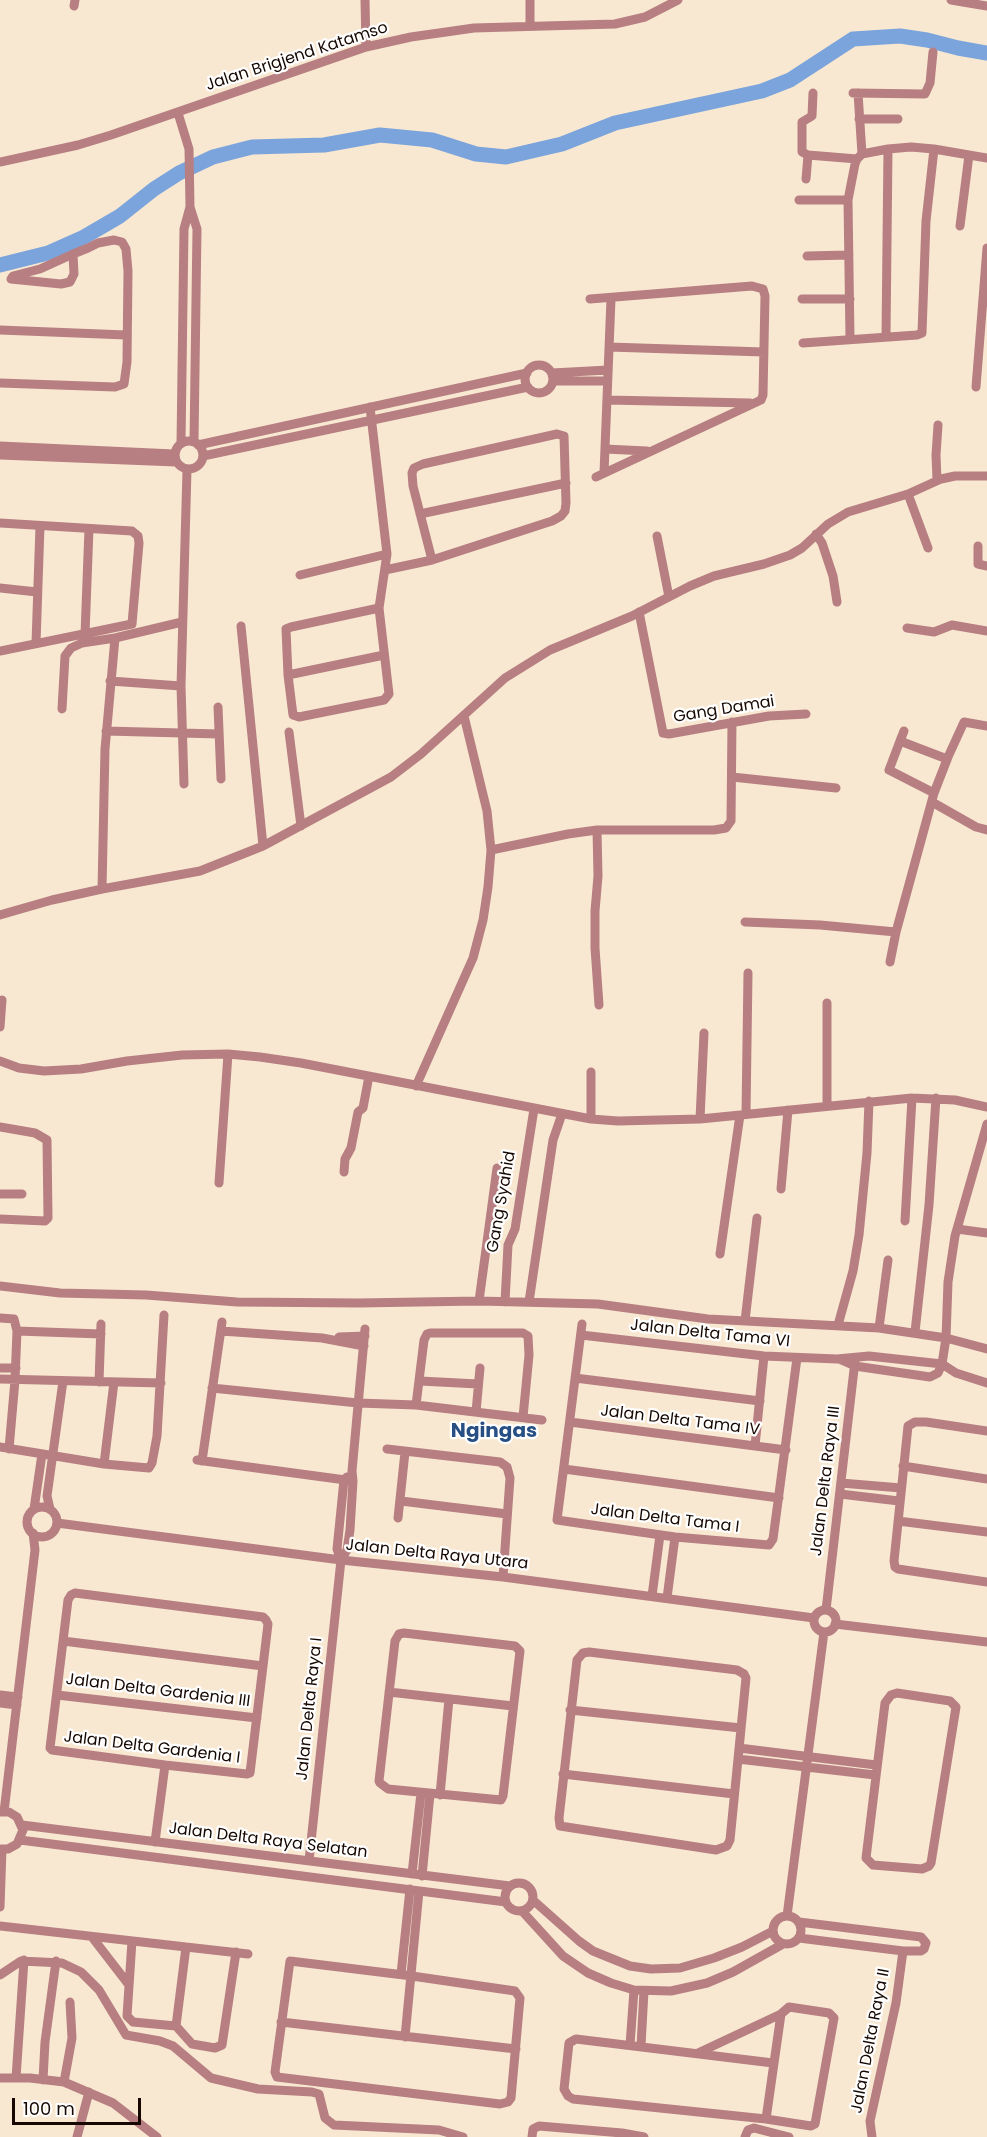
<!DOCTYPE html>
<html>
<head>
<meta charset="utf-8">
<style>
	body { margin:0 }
	#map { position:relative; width:987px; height:2137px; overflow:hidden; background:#f9e8d1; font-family:Poppins,sans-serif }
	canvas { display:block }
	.scale { position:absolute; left:12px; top:2098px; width:129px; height:27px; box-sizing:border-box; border:3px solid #160800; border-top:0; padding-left:8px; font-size:18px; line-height:21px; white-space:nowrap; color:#160800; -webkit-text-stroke:4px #fff; paint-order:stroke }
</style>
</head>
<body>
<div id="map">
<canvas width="987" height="2137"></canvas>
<div class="scale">100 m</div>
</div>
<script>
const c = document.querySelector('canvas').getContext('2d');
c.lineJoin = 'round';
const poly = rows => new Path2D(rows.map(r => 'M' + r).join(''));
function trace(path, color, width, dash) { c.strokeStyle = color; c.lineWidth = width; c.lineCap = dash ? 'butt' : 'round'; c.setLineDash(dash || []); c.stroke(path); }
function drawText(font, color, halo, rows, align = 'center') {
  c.font = font + ' Poppins,sans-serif'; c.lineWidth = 4.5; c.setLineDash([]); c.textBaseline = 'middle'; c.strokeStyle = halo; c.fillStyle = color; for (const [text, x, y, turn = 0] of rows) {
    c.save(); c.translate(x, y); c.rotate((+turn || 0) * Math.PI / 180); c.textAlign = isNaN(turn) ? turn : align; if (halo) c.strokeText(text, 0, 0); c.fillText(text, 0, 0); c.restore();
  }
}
trace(poly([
	[0,265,48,253,84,237,120,216,154,189,179,173,213,157,252,147,324,145,380,135,432,140,476,154,506,157,562,144,615,123,762,91,790,80,853,39,900,36,927,40,958,48,987,53]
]), '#7ba4dc', 15);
trace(poly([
	[365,0,366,47],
	[530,0,530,25],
	[951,0,987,6],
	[74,6,75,0],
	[813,93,812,116,802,122,802,152,808,155,857,159],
	[853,93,925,94,930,83,933,52],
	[858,93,862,154],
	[178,113,189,149,190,207,197,229,194,442],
	[859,119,898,119],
	[862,154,888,149,911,147,934,149,987,158],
	[0,162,78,145,111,135,366,47,411,37,474,28,615,24,645,17,678,0],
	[806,179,808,155],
	[799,200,848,200],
	[960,226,969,155],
	[807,256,849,255],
	[590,299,752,286,763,289,765,296,763,395,761,400,596,477],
	[802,299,850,299],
	[0,330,126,335],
	[886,336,888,149],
	[850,339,848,200,855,164,857,159,862,154],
	[803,343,917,335,922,333,926,221,934,149],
	[609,347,764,352],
	'525 379a14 14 0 1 1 28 0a14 14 0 1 1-28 0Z',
	[552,373,608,370],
	[553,381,607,381],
	[0,383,115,387,124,384,127,362,128,271,126,249,122,242,114,240,98,243,88,248,73,254,40,269,13,276,11,279,61,284,70,282,74,274,73,254],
	[976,387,987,248],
	[607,400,750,403],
	[370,407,387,554,379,608,389,694,384,700,299,717,293,715,288,675,286,629,291,627,379,608],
	'175 455a14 14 0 1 1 28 0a14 14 0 1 1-28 0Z',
	[181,443,184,229,190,207],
	[198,445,527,373],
	[0,446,174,454],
	[605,449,647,451],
	[0,455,176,462],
	[203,456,528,387],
	[604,473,611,299],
	[937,480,936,455,938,425],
	[908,494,928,548],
	[420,514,566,483],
	[0,523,132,531,138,536,139,543,132,624,0,651],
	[816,534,822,543,833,576,837,602],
	[657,536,669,597],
	[978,546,978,564,987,566],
	[385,570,432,560,552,521,561,516,565,511,566,503,564,436,557,434,423,464,414,468,412,473,413,486,432,560],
	[300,575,387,554],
	[0,588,37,592],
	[639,612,663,733,669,734,769,716,806,714],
	[241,626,263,846],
	[907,628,934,632,952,625,987,631],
	[85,634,89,529],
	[36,643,40,526],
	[288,675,384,655],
	[110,681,181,686],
	[218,707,221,779],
	[62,709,65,656,71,648,82,643,115,638,182,622],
	[106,731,219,734],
	[904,731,900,741,947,759],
	[289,732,301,826],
	[900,741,889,770,934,793],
	[732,777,836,788],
	[184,784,181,686,187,470],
	[932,802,976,827,987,830],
	[597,830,598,876,595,911,595,948,599,1005],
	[491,850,568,834,597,830,714,830,726,828,731,821,732,722],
	[102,889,105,749,115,638],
	[0,915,52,900,102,889,200,871,263,846,391,777,421,754,505,678,550,650,632,616,690,586,714,576,764,564,790,555,802,548,828,524,848,512,908,494,941,479,955,476,987,476],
	[745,922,820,925,896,932],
	[890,962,896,932,934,793,948,757,964,722,987,726],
	[0,1027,2,1000],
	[0,1061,19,1068,44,1071,81,1069,127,1061,182,1055,228,1054,260,1057,301,1063,591,1119,618,1121,700,1119,912,1098,955,1100,987,1107],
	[416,1086,473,958,483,920,488,887,491,850,487,811,464,716],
	[827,1105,827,1003],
	[746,1114,748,973],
	[591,1119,591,1072],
	[700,1119,704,1033],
	[0,1127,35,1133,47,1140,48,1218,45,1221,0,1219],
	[344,1172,345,1159,351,1148,358,1112,363,1108,369,1076],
	[219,1183,228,1054],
	[781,1189,788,1110],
	[0,1194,22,1194],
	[905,1221,912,1098],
	[957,1229,987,1233],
	[720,1254,740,1115],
	[0,1286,60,1293,146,1295,237,1302,359,1303,479,1301,598,1304,708,1319,879,1328,946,1338,987,1349],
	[479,1301,497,1168],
	[505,1302,508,1245,515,1229,534,1109],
	[529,1302,553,1140,562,1114],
	[0,1318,14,1319,17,1331,15,1380,9,1449],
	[745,1321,757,1218],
	[582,1324,557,1520,675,1537,769,1545,773,1539,797,1358],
	[838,1325,853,1271,859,1235,867,1153,869,1101],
	[879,1328,888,1260],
	[17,1331,101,1334],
	[221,1331,322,1338,364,1346],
	[915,1332,929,1205,936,1098],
	[581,1335,764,1356,837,1359,869,1356,942,1364,956,1373,987,1383],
	[339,1337,365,1336],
	[839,1359,855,1366,930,1377,938,1373,942,1364,946,1338,948,1282,955,1236,987,1124],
	[0,1368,16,1368],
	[575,1378,760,1401],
	[0,1379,161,1383],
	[420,1381,478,1384],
	[99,1382,101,1324],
	[212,1388,358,1403,416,1405,542,1420],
	[416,1405,424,1340,427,1334,430,1333,523,1333,528,1336,529,1355,523,1417],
	[476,1412,480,1368],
	[570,1422,786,1450],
	[987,1431,926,1422,915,1422,908,1426,894,1561,895,1567,898,1569,987,1582],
	[755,1446,764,1356],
	[0,1447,104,1464,149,1468,152,1463,157,1436,164,1315],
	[387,1449,500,1462,507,1467,510,1478,503,1577],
	[197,1460,353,1481],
	[202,1461,222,1322],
	[104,1464,114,1382],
	[903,1466,987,1479],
	[564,1469,779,1498],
	[841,1483,901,1488],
	[840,1494,899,1501],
	[401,1501,507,1514],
	'27 1522a15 15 0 1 1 30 0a15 15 0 1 1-30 0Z',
	[34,1509,42,1454],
	[50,1509,47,1496,63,1381],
	[398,1518,405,1452],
	[898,1521,987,1532],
	[57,1523,341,1560,503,1577,814,1618],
	[341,1560,337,1549,344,1480,347,1477],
	[75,1593,263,1617,266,1620,268,1624,263,1666,250,1773,247,1774,165,1765,52,1750,50,1748,68,1600,71,1595,75,1593],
	[652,1596,660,1535],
	[667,1598,675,1537],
	[826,1610,855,1361],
	'814 1621a11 11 0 1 1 22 0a11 11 0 1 1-22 0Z',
	[835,1624,987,1642],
	[404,1633,515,1646,520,1651,503,1796,501,1800,388,1789,380,1783,379,1781,395,1641,399,1634,404,1633],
	[63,1641,263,1666],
	[589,1652,737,1670,744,1674,746,1678,730,1840,727,1846,716,1850,560,1826,559,1818,577,1660,583,1653,589,1652],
	[389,1692,513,1706],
	[897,1693,950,1701,956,1707,931,1863,929,1866,922,1869,873,1865,866,1858,885,1703,891,1695,897,1693],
	[0,1695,18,1697],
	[57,1695,257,1718],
	[0,1703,17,1705],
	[570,1710,741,1728],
	[739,1748,876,1765],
	[738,1759,875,1775],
	[563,1774,734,1794],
	[440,1795,449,1699],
	[0,1812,9,1812,17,1817,23,1830,17,1844,8,1849,0,1849],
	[4,1812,35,1550,33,1533],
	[22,1825,510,1886],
	[20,1840,506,1902],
	[155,1842,165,1765],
	[309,1861,341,1560,347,1550,350,1530,353,1481,352,1471,365,1329],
	[412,1874,421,1793],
	[422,1876,430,1794],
	'505 1897a14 14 0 1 1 28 0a14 14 0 1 1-28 0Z',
	[534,1901,579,1941,593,1951,630,1966,651,1969,680,1968,714,1958,742,1947,773,1931],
	[0,1907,2,1849],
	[522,1911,563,1956,588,1973,611,1983,634,1990,671,1991,707,1983,733,1972,783,1944],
	'773 1930a14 14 0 1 1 28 0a14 14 0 1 1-28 0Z',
	[787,1916,824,1632],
	[799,1922,921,1937,926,1943,924,1949,921,1951,903,1951,799,1938],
	[0,1926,248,1954],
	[92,1937,129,1985],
	[132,1941,127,2016,133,2022,176,2026,186,1947],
	[290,1961,412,1976,515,1991,520,1998,511,2098,508,2102,500,2104,277,2077,275,2072,290,1961],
	[401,1974,410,1889],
	[0,1975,21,1961,62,1963,81,1972,99,1990,126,2035,160,2041,173,2046,211,2078,258,2089,312,2092,319,2094,325,2118,334,2125,439,2130,463,2137],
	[281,2022,516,2049],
	[176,2026,192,2044,215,2048,222,2045,236,1952],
	[405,2037,419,1891],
	[630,2045,634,1990],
	[641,2046,644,1991],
	[698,2053,781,2014,789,2007,829,2013,834,2018,815,2124,811,2126,766,2119,573,2099,568,2096,564,2089,569,2043,576,2039,773,2063],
	[0,2078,30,2078,64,2082,113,2103,157,2137],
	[16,2078,24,1960],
	[43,2080,45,2042,56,1961],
	[64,2082,72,2038,70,2002],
	[766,2119,781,2014],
	[77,2137,89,2092],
	[532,2137,533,2129,539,2126,622,2133,644,2137],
	[745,2137,748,2130,754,2128,789,2137],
	[872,2137,870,2121,896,2003,903,1951]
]), '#b77f82', 9);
drawText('16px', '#160800', '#fff', [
	["Jalan Brigjend Katamso",297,57,-18],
	["Gang Damai",724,710,-9],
	["Gang Syahid",502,1202,-80],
	["Jalan Delta Tama VI",710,1334,6],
	["Jalan Delta Tama IV",680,1421,7],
	["Jalan Delta Raya III",826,1481,-83],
	["Jalan Delta Tama I",665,1519,7],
	["Jalan Delta Raya Utara",437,1555,6],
	["Jalan Delta Gardenia III",158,1691,7],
	["Jalan Delta Raya I",310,1709,-84],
	["Jalan Delta Gardenia I",152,1748,7],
	["Jalan Delta Raya Selatan",268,1841,7],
	["Jalan Delta Raya II",871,2041,-79]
]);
drawText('bold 20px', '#274f84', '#fff', [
	["Ngingas",494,1432]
]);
</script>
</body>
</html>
